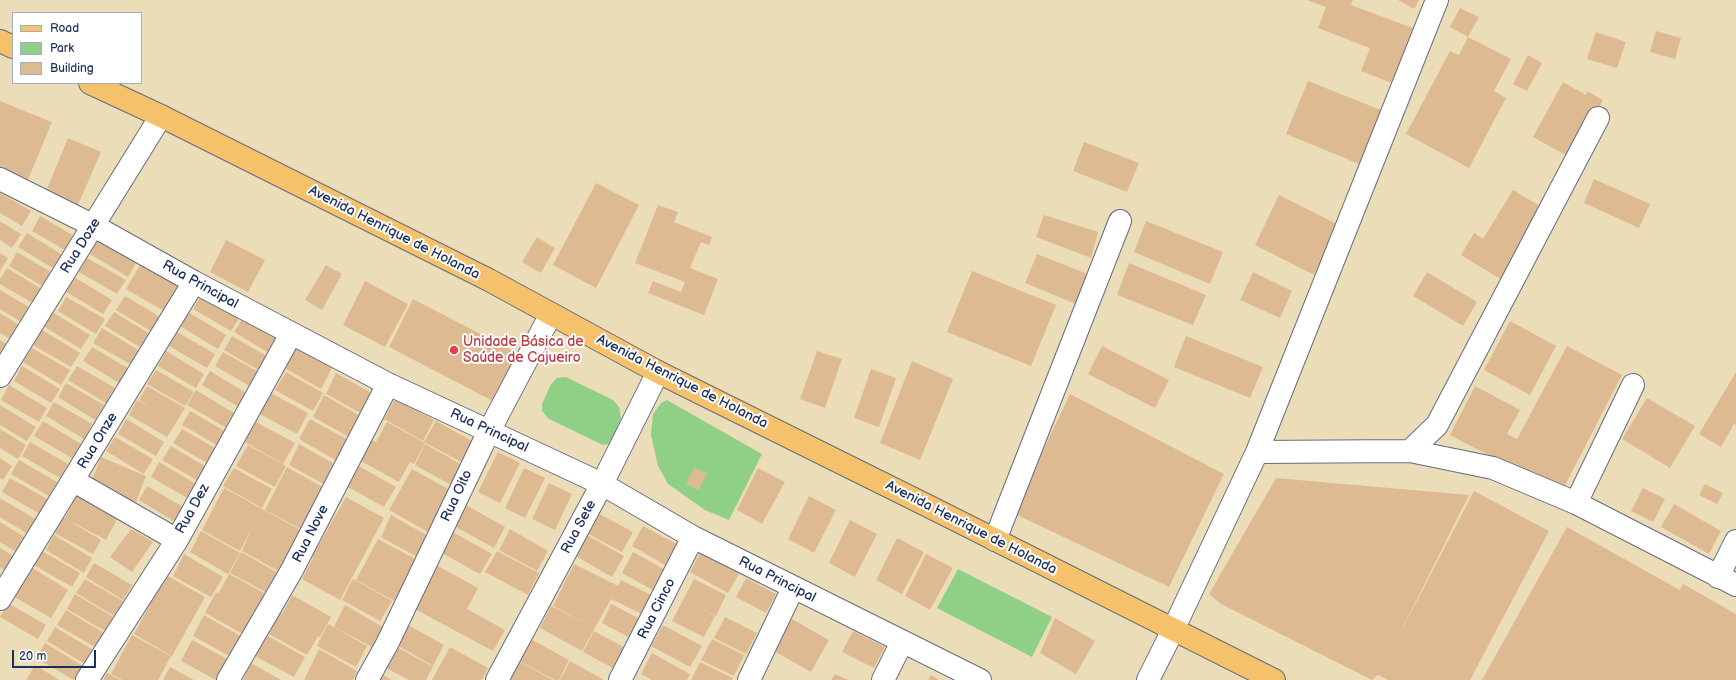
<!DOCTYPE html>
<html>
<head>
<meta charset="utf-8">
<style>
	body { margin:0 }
	#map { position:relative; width:1736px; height:680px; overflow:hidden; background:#ecddb9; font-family:"Balsamiq Sans",sans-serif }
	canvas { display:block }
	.legend { position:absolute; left:12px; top:12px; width:130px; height:72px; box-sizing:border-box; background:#fff; border:1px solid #a4acbf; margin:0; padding:5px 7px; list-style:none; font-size:12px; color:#1b2f5e }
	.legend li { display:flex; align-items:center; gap:8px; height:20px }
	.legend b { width:20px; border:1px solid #a4acbf }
	.scale { position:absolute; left:12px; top:650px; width:84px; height:18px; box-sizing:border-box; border:2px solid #1b2f5e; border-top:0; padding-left:5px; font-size:12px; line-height:14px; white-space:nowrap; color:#1b2f5e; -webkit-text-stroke:3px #fff; paint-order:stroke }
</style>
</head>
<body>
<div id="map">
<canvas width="1736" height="680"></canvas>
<ul class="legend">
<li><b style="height:5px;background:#f6c16b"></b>Road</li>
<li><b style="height:11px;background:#90d086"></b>Park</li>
<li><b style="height:11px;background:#deba92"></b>Building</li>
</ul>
<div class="scale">20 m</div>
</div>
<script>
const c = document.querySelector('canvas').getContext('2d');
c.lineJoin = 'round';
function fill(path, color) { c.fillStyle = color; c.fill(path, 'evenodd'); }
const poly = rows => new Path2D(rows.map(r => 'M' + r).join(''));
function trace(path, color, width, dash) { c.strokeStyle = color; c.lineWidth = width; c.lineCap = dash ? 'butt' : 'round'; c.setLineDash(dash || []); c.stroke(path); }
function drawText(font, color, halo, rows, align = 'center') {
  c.font = font + ' "Balsamiq Sans",sans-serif'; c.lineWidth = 4; c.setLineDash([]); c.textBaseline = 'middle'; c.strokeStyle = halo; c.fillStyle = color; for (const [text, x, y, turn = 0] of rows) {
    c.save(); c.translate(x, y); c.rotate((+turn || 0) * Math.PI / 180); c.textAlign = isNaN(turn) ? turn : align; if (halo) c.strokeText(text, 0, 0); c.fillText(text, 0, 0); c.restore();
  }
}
fill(poly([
	[566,377,613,400,619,407,621,418,613,440,610,444,603,445,549,419,542,411,542,404,551,384,557,378],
	[667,400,762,454,729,520,705,510,668,484,658,466,651,435,653,414,661,403],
	[958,569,1052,617,1032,657,937,608]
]), '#90d086');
fill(poly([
	[1307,0,1353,0,1351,5,1413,28,1392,83,1361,71,1370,48,1318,28,1326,7],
	[1398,0,1419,0,1414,9],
	[1460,8,1479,17,1468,37,1450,27],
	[1656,31,1681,38,1675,59,1650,52],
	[1596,32,1626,42,1617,68,1587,59],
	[1468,37,1511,59,1494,91,1506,98,1469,168,1406,134,1450,51,1459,55],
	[1528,55,1542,63,1527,91,1513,84],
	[1308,81,1381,110,1359,164,1286,134],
	[1563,82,1586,95,1587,91,1603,100,1571,158,1533,137],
	[0,101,52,122,27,182,0,171],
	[68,138,101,152,78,205,46,191],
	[1084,142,1139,163,1127,192,1073,171],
	[1594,179,1650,204,1639,228,1584,203],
	[596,183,639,205,596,288,553,265],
	[1513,190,1545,209,1502,280,1461,255,1474,233,1483,239],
	[0,193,31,211,22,226,0,213],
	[1279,195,1339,225,1314,275,1255,245],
	[658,205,678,212,674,222,712,237,709,245,701,242,690,268,718,279,704,315,648,293,653,281,681,292,685,282,635,263],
	[1044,215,1098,232,1091,258,1036,237],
	[40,216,79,239,70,253,32,231],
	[0,221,21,234,12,248,0,240],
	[1146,221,1223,252,1210,284,1134,252],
	[27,233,64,256,56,270,18,247],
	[537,237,555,248,541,273,522,262],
	[98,240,136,263,128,277,90,254],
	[226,240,265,260,248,292,210,272],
	[17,252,56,275,47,289,9,266],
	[0,253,8,258,0,271],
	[1037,254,1090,275,1078,305,1025,283],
	[87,258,126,280,117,294,79,272],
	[143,260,181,283,164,311,126,289],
	[1129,263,1206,295,1193,325,1117,295],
	[326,265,342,274,322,310,305,300],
	[7,268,45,291,36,305,0,284,0,279],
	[972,271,1056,305,1031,366,947,332],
	[1253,272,1292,291,1280,318,1240,300],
	[1427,272,1477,302,1463,326,1413,296],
	[74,277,112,300,103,314,65,291],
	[365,281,408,304,385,347,343,325],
	[0,290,34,310,26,325,0,309],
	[201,295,240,317,231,331,193,309],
	[125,296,162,318,154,333,116,310],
	[66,297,105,319,96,334,58,311],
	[413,299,519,354,495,402,389,347],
	[52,312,90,335,81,349,43,326],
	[114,312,152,335,143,349,105,326],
	[188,312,226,335,218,349,180,326],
	[0,313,22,327,14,341,0,333],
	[243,318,281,340,272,355,234,332],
	[1510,321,1556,346,1530,395,1484,370],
	[102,328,140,351,132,365,93,343],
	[42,330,80,353,71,367,33,345],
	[177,332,215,354,207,368,169,346],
	[232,336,270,358,262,372,224,350],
	[1186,336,1263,367,1250,398,1174,367],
	[0,340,12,347,0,359],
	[294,346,332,368,321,389,283,367],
	[1102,346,1169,380,1155,408,1088,374],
	[1567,346,1622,375,1561,493,1450,435,1475,386,1520,410,1507,434,1517,439],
	[92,347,129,369,121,384,83,361],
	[32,348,70,370,61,385,23,362],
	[166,351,204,374,196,388,158,366],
	[817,351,842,359,825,408,800,399],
	[223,352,262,374,253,388,215,366],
	[912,361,953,379,920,460,880,443],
	[22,366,60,389,51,403,14,381],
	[77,366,115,388,106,403,68,380],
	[871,369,896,378,879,427,854,418],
	[156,370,194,392,185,406,147,384],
	[210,371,248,394,240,408,202,385],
	[286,372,323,393,313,411,275,390],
	[1736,372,1736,425,1734,424,1721,447,1699,434],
	[336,373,375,395,364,415,326,394],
	[66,383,104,405,95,420,58,397],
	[9,385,47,408,39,422,1,400],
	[147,386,185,408,167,437,129,415,137,400,150,408,139,400],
	[196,390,234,413,225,427,187,405],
	[269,392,308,413,297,434,258,413],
	[1070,394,1224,474,1169,587,1013,513],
	[324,395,362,417,351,438,313,417],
	[1647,398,1695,426,1670,468,1622,439],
	[395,399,434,420,423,441,384,419],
	[54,402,92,424,84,439,46,416],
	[0,405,36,427,27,441,0,425],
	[190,411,228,433,220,447,182,425],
	[126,419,164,442,156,456,118,434],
	[310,419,348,440,337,461,299,439],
	[43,421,81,444,72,458,34,436],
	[436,421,474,442,463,463,424,442],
	[256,422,295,443,283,464,245,442],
	[387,422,425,443,414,464,410,462,399,482,361,461,371,440,376,442],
	[0,429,26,445,18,459,0,448],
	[182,429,220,451,212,466,173,443],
	[115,437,153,459,144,474,106,451],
	[30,442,68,464,60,478,22,456],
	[299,444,338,466,327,486,289,465],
	[425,444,464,466,453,486,415,465],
	[248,445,286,466,275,487,236,466],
	[171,446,208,468,200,482,162,460],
	[498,452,520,463,500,503,478,492],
	[101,457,146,476,136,502,91,482],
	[0,458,12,466,3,480,0,478],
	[19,460,57,482,49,496,11,474],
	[159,462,198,485,189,499,151,477],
	[357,465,396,487,384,507,346,486],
	[287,467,326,489,315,510,305,505,315,511,304,531,265,510],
	[234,468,272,489,262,508,223,486],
	[524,468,545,478,525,518,505,508],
	[694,468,707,473,699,490,686,484],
	[758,468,785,482,762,524,737,510],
	[412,469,450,490,428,532,389,510],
	[10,478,49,500,40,514,2,492],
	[1276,478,1469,495,1394,645,1474,491,1549,531,1470,680,1388,680,1378,675,1372,680,1221,604,1209,594],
	[549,483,572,494,555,530,532,519],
	[1705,484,1723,493,1717,504,1699,495],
	[147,486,185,508,177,523,139,500],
	[224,488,302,531,280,572,242,551,251,530,240,551,202,530],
	[1643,488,1665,499,1653,522,1631,511],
	[77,495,118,517,106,540,68,520,101,540,93,554,58,535,55,532,63,517,65,518],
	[809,496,836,510,814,553,788,539],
	[346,497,384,518,340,600,302,579,313,558,328,566,312,557],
	[0,498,37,520,28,534,0,517],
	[1674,504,1721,531,1709,554,1661,527],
	[466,505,505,527,494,548,456,527],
	[594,511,633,532,622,552,583,531],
	[391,515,430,537,419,558,381,537],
	[850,520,877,534,855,577,829,563],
	[0,522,26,538,18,553,0,542],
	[643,526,682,547,670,568,632,546],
	[1567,527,1680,590,1683,584,1736,614,1736,680,1482,680],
	[131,529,153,542,132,572,110,557],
	[510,529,548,551,537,571,499,550],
	[201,531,240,553,228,574,190,552],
	[453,532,492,554,480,574,442,553],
	[585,534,624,556,612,577,574,555],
	[54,535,92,558,84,573,46,550],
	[897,538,924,552,902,594,876,580],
	[378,539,417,560,394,601,356,580],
	[0,548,17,558,9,573,0,567],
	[42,551,80,573,72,587,34,565],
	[497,551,539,573,528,595,485,572],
	[701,551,740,572,728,593,690,572],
	[241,552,280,574,269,594,230,573],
	[633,552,671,573,660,594,622,573],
	[184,554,223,577,211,597,173,576],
	[926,554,953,568,930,610,905,596],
	[94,563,132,585,123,600,86,577],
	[574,564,618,586,621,580,653,596,644,615,611,599,582,651,540,628,551,606,590,626,553,606],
	[436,565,478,588,467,609,505,630,493,651,413,608],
	[31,567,68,590,51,618,13,596],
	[229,574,268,595,243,634,205,613,216,592,218,594],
	[166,575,205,597,172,656,134,634],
	[746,578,776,594,766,613,736,597],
	[85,579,123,601,114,616,76,593],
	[353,579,392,601,380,621,342,600],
	[694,579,726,595,716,616,689,603,715,616,704,637,672,621],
	[75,594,113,617,105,631,67,609],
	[292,595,331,617,320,637,318,636,307,655,269,634,280,613,282,614],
	[8,603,46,625,38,639,0,617],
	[611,604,640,619,630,638,602,623],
	[345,605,383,627,372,647,334,627],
	[66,610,104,633,95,647,57,625],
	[204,615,242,637,231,657,193,636],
	[725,617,757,633,746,654,714,638],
	[1055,618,1095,641,1076,674,1040,653],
	[792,619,829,640,811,672,774,651],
	[328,624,367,646,356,667,317,646],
	[406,624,444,645,433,666,395,644],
	[663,625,702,646,690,667,651,646],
	[55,627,93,650,85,664,47,641],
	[594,631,633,652,622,673,583,652],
	[853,631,885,647,874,668,842,652],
	[132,635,171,656,158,680,122,680,111,674],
	[266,635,305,657,294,677,255,656],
	[527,637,569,660,559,680,555,680,515,659],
	[712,639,744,655,734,676,701,660],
	[192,640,231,661,220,680,216,680,181,661],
	[45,643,83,666,74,680,36,658],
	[395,646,433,667,426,680,409,680,384,667],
	[450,647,488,668,482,680,432,680],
	[319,649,357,671,353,680,304,680],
	[652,653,690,674,687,680,652,680,641,674],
	[516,660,553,680,505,680],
	[570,661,604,680,560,680],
	[700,662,733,678,732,680,691,680],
	[251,663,281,680,243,680],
	[35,665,59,680,26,680],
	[170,667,194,680,163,680],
	[107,673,108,673,120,680,103,680],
	[381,674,392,680,378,680],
	[835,674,848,680,831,680],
	[931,675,939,680,928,680]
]), '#deba92');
const street = poly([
	[0,179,94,226,194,282,388,384,602,484,693,537,980,680],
	[0,376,161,116],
	[1410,451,1437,425,1598,118],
	[1257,452,1410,451,1493,468,1576,503,1736,585],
	[74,481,177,540],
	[1576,503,1633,385],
	[995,540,1120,221],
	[1718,577,1736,541],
	[0,599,194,282],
	[87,680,177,540,291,334],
	[228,680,292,570,388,384],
	[367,680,387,644,489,431,551,314],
	[497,680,602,484,658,372],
	[620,680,693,537],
	[749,680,793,588],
	[883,680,902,642],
	[1148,680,1173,630,1257,452,1437,0]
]);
const primary = poly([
	[0,41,13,47],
	[90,83,161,116,489,280,658,372,926,505,1274,680]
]);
trace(street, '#646c7e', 24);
trace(primary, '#646c7e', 24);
trace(street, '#fff', 22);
trace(primary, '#f6c16b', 22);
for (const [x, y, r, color] of [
	[454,350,5,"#e0444e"]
]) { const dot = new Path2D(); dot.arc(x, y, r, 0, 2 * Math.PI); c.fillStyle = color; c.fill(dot); trace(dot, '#fff', 1.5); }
drawText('14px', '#1b2f5e', '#fff', [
	["Avenida Henrique de Holanda",394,233,27],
	["Rua Doze",81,246,-58],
	["Rua Principal",200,285,29],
	["Avenida Henrique de Holanda",682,382,27],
	["Rua Principal",489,431,25],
	["Rua Onze",98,441,-59],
	["Rua Oito",457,496,-65],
	["Rua Dez",193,509,-61],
	["Rua Sete",579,527,-62],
	["Avenida Henrique de Holanda",971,528,27],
	["Rua Nove",311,534,-63],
	["Rua Principal",777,580,27],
	["Rua Cinco",657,609,-63]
]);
drawText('14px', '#be3a42', '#fff', [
	["Unidade Básica de",463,342],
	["Saúde de Cajueiro",463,358]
], 'left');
</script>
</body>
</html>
